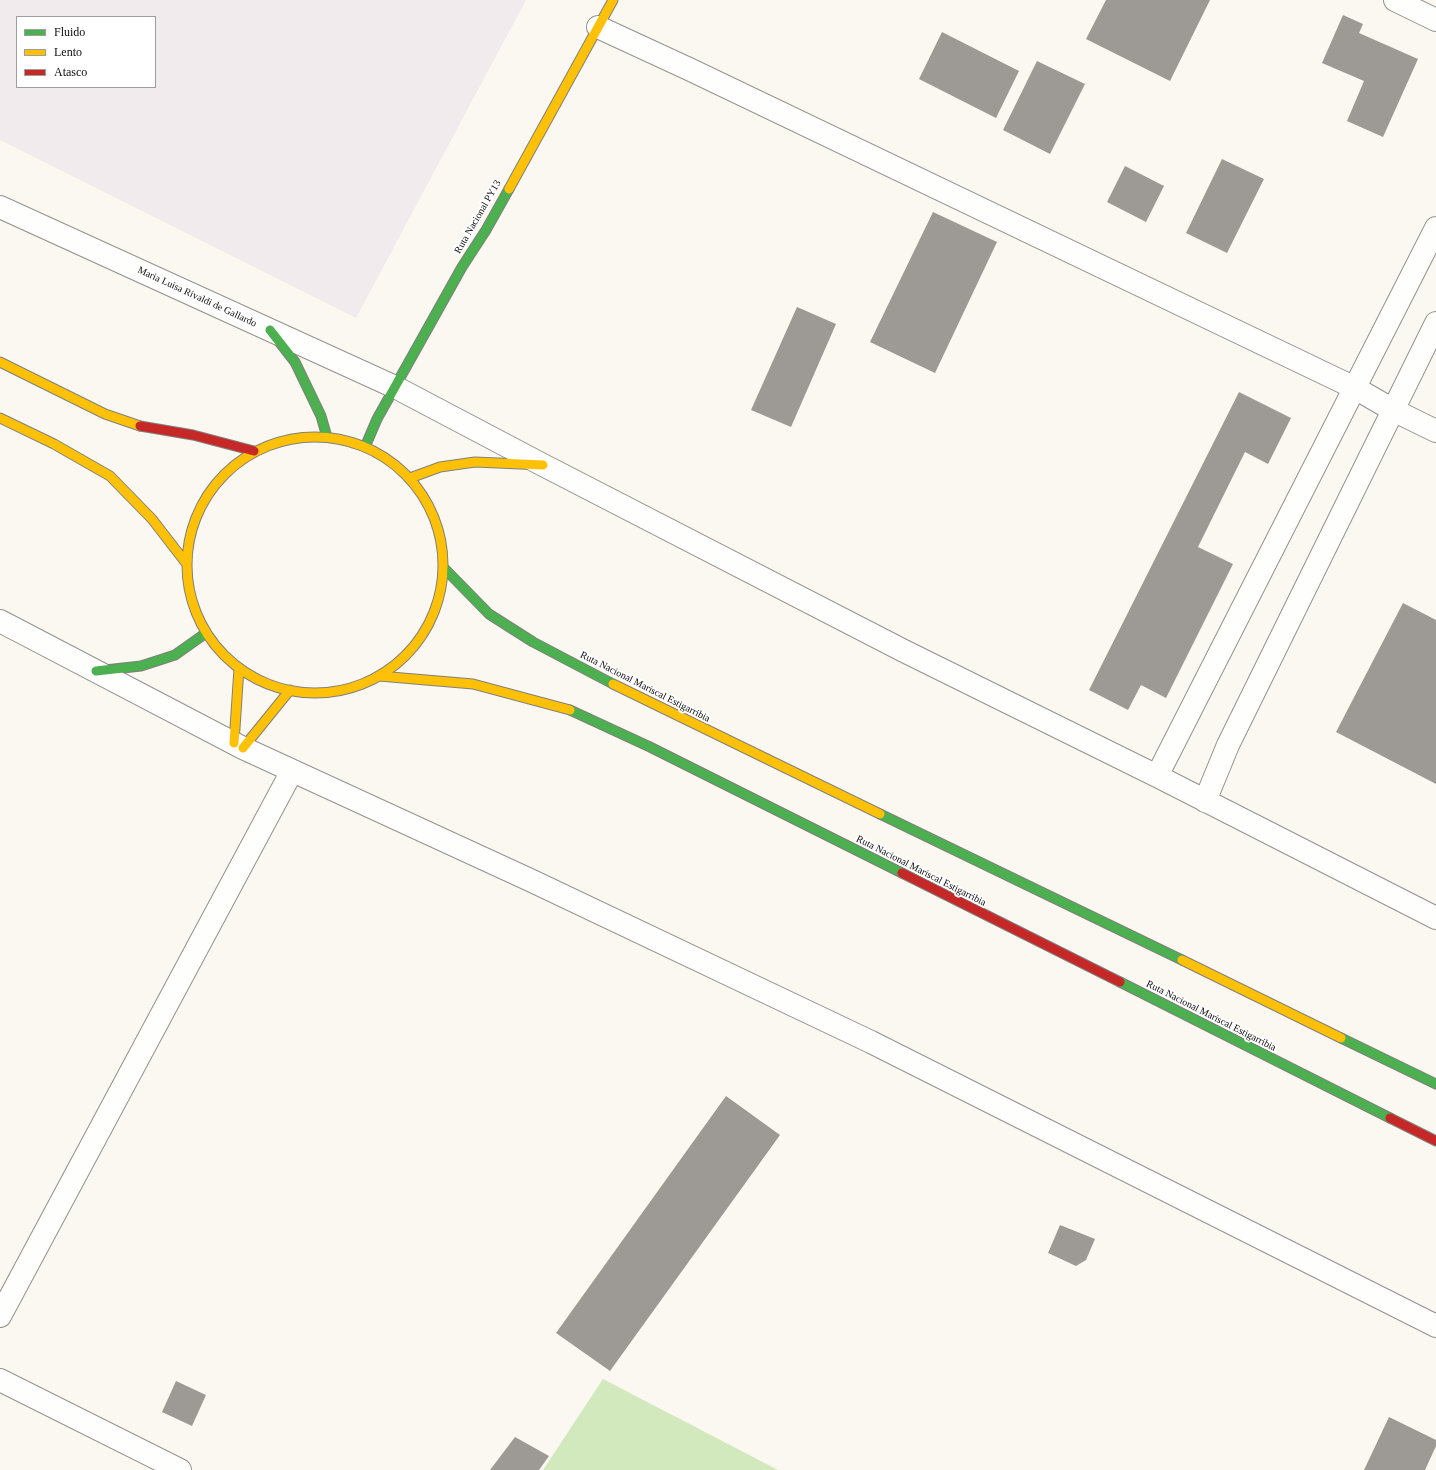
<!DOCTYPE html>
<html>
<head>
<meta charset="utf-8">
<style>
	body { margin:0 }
	#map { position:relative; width:1436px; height:1470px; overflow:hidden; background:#faf8f0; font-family:"Times New Roman",serif }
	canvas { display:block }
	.legend { position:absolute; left:16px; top:16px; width:140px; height:72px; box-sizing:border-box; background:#fff; border:1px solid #9e9e9e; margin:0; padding:5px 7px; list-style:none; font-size:12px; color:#0c0c0c }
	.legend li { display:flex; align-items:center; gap:8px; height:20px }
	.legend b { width:20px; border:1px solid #9e9e9e }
</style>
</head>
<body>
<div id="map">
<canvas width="1436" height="1470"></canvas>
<ul class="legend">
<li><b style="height:5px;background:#4caf50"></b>Fluido</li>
<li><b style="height:5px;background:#ffc107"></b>Lento</li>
<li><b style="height:5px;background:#c62828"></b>Atasco</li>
</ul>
</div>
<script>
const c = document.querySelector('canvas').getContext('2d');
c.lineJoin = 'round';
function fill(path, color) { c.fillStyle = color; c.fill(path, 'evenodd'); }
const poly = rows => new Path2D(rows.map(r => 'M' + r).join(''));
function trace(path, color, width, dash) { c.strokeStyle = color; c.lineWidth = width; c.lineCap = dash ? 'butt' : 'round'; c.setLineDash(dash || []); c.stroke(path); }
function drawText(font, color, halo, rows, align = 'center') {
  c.font = font + ' "Times New Roman",serif'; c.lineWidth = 4; c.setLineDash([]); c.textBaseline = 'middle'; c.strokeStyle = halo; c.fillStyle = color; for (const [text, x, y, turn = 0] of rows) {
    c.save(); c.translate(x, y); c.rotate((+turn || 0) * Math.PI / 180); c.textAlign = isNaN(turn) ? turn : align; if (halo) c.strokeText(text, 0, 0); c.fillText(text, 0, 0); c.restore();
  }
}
fill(poly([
	[0,0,526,0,356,318,0,140],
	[17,17,155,17,155,87,17,87]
]), '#f1ebed');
fill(poly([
	[603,1379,778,1470,543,1470]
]), '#d2e8bd');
fill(poly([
	[1106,0,1210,0,1170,81,1086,39],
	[1343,15,1363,24,1359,33,1418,59,1383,137,1347,121,1364,81,1322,63],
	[942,32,1019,71,996,118,919,79],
	[1037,61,1085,84,1050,154,1003,130],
	[1222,159,1264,179,1227,253,1186,233],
	[1125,166,1164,186,1146,222,1107,202],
	[933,212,997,242,935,373,870,342],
	[797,307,836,324,791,427,751,410],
	[1239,392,1291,418,1268,464,1245,452,1198,547,1233,564,1166,698,1141,685,1128,710,1089,690],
	[1403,603,1436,620,1436,784,1336,732],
	[726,1096,780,1135,610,1371,556,1333],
	[1060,1225,1095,1239,1086,1260,1076,1266,1048,1253],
	[176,1381,206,1395,192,1426,162,1412],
	[1389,1417,1436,1440,1436,1446,1425,1470,1364,1470],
	[515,1437,549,1456,539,1470,490,1470]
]), '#9d9a96');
const street = poly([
	[1395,0,1436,20],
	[598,27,691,70,1355,388,1393,410,1436,431],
	[0,207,395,387,543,465,904,651,1157,776,1436,918],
	[0,621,243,748,530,880,871,1042,1436,1326],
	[1157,776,1436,228],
	[1205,801,1228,745,1436,323],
	[0,1316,292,771],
	[0,1380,180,1470]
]);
const fast = poly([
	[270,330,295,362,321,416,327,437],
	[365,447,377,419,462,267,486,230,509,189],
	[444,568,489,614,533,642,613,684],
	[96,671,141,666,175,655,206,633],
	[570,710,650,747,902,873],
	[880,814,1182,960],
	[1120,982,1390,1118],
	[1341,1038,1436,1084]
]);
const slow = poly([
	[509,189,613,0],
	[0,362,105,414,140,426],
	[0,418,54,444,110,476,152,519,186,563],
	'187 565a128 128 0 1 1 256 0a128 128 0 1 1-256 0Z',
	[410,478,440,467,475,462,543,465],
	[379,676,473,684,570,710],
	[613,684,880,814],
	[234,743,239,668],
	[243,748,290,690],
	[1182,960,1341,1038]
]);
const jam = poly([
	[140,426,193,435,254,451],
	[902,873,1120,982],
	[1390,1118,1436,1141]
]);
trace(street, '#93928f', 24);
trace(fast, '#80807c', 11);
trace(slow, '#80807c', 11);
trace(jam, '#80807c', 11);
trace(street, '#fefefd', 22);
trace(fast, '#4caf50', 9);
trace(slow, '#ffc107', 9);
trace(jam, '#c62828', 9);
drawText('10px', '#0c0c0c', '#fff', [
	["Ruta Nacional PY13",478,217,-60],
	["Maria Luisa Rivaldi de Gallardo",197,297,25],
	["Ruta Nacional Mariscal Estigarribia",645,687,27],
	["Ruta Nacional Mariscal Estigarribia",921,871,27],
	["Ruta Nacional Mariscal Estigarribia",1211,1016,27]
]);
</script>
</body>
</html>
